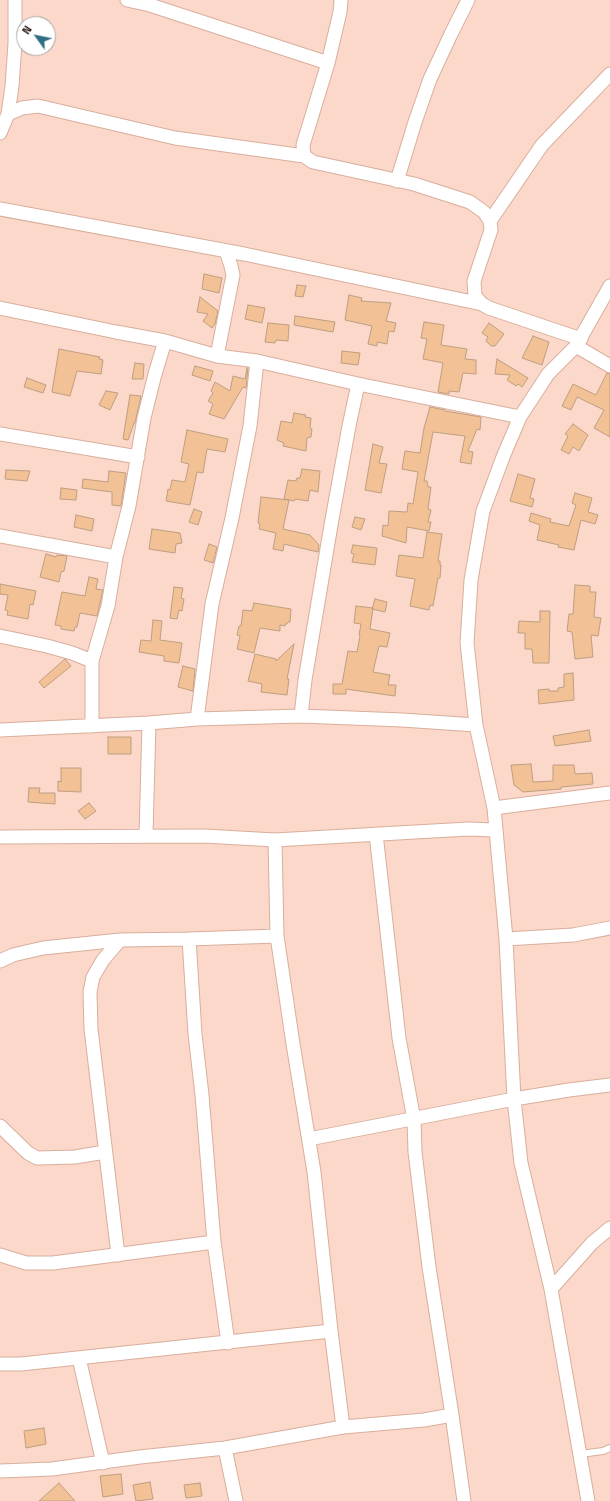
<!DOCTYPE html>
<html>
<head>
<meta charset="utf-8">
<style>
	body { margin:0 }
	#map { position:relative; width:610px; height:1501px; overflow:hidden; background:#fbd8c9; font-family:"Titillium Web",sans-serif }
	canvas { display:block }
	.north { position:absolute; left:16px; top:16px; width:40px; height:40px; box-sizing:border-box; background:#fff; border:1px solid #aba4a2; border-radius:50%; rotate:303deg; font-size:11px; font-weight:700; line-height:16px; text-align:center; color:#2c1c16 }
	.north::after { content:''; display:block; margin:auto; width:14px; height:18px; background:#306e84; clip-path:polygon(50% 0,100% 100%,50% 72%,0 100%) }
</style>
</head>
<body>
<div id="map">
<canvas width="610" height="1501"></canvas>
<div class="north">N</div>
</div>
<script>
const c = document.querySelector('canvas').getContext('2d');
c.lineJoin = 'round';
function fill(path, color) { c.fillStyle = color; c.fill(path, 'evenodd'); }
const poly = rows => new Path2D(rows.map(r => 'M' + r).join(''));
function trace(path, color, width, dash) { c.strokeStyle = color; c.lineWidth = width; c.lineCap = dash ? 'butt' : 'round'; c.setLineDash(dash || []); c.stroke(path); }
const building = poly([
	[204,274,222,278,219,293,202,289,204,274],
	[297,285,306,286,303,297,295,296,297,285],
	[349,295,362,298,361,301,391,303,386,321,396,323,394,332,389,331,387,344,377,342,377,346,368,344,372,326,345,320,349,295],
	[200,297,218,311,215,324,212,328,203,321,208,314,197,312,200,297],
	[248,305,265,308,262,323,245,319,248,305],
	[295,316,335,322,333,332,294,325,295,316],
	[424,322,444,325,441,345,467,349,465,359,476,360,476,374,463,373,459,392,449,391,449,394,438,392,443,363,423,359,427,339,421,338,424,322],
	[268,323,289,325,288,341,276,340,275,343,265,342,268,323],
	[489,323,504,334,495,346,491,346,486,341,488,337,482,333,489,323],
	[533,336,549,342,542,365,522,358,533,336],
	[59,349,100,357,99,359,103,360,101,374,77,371,70,396,52,392,59,349],
	[342,351,360,353,358,365,341,363,342,351],
	[497,359,528,378,522,387,518,384,516,386,507,380,510,375,495,374,497,359],
	[135,363,144,364,143,379,132,379,135,363],
	[195,366,213,371,210,381,192,375,195,366],
	[247,368,248,368,246,388,243,387,224,419,209,414,213,404,208,401,213,393,211,391,215,382,230,391,233,376,245,379,247,368],
	[607,373,610,374,610,437,594,428,604,410,577,397,571,410,562,406,573,384,596,395,607,373],
	[27,378,46,385,43,393,24,387,27,378],
	[106,391,118,393,110,410,99,405,106,391],
	[130,395,141,396,135,423,134,423,128,440,123,439,130,395],
	[430,407,445,410,445,411,481,417,480,430,477,429,468,451,473,452,471,464,460,462,465,436,433,432,424,481,427,481,428,487,431,487,428,509,431,510,428,522,431,522,429,531,407,527,406,543,382,536,383,525,388,526,389,511,407,512,408,503,413,504,418,472,402,469,405,451,420,453,424,428,430,407],
	[294,413,306,415,305,417,311,418,310,428,312,429,311,437,307,438,306,451,283,446,284,443,277,440,281,421,292,423,294,413],
	[573,424,588,435,579,451,573,447,569,454,561,450,568,436,565,434,573,424],
	[187,430,228,439,225,452,207,449,203,473,197,472,190,505,166,501,168,489,170,490,172,480,185,482,189,464,181,462,187,430],
	[373,444,383,447,379,463,387,464,381,493,365,490,373,444],
	[302,469,320,471,318,492,310,490,308,501,295,499,294,501,284,499,288,480,296,481,297,478,300,478,302,469],
	[6,470,30,471,27,481,5,479,6,470],
	[109,471,126,473,121,506,112,505,112,492,82,488,83,479,108,482,109,471],
	[518,474,535,479,530,498,534,499,532,507,510,501,518,474],
	[61,488,77,490,76,500,60,499,61,488],
	[575,493,592,498,588,512,598,515,595,524,581,520,574,550,558,547,559,545,537,540,540,525,529,521,531,513,551,519,550,522,569,526,576,505,572,503,575,493],
	[261,497,289,500,283,529,310,535,319,545,318,552,284,544,283,551,273,549,276,533,259,529,260,524,258,523,261,497],
	[194,509,202,512,198,525,189,522,194,509],
	[76,515,94,519,92,531,74,527,76,515],
	[355,517,365,519,361,530,352,527,355,517],
	[152,529,180,533,182,543,176,544,175,553,149,549,152,529],
	[427,532,442,534,438,561,440,561,440,565,441,565,440,578,438,578,433,606,430,605,429,610,410,606,415,579,396,576,399,555,423,558,427,532],
	[209,544,217,547,213,563,204,560,209,544],
	[353,545,377,548,375,565,352,562,354,554,351,553,353,545],
	[46,554,56,557,57,555,67,556,64,571,61,572,59,582,40,577,46,554],
	[89,577,98,579,96,589,103,590,97,616,80,613,77,627,75,627,74,631,61,629,61,626,55,625,62,592,85,596,89,577],
	[0,584,36,591,33,605,30,604,28,619,7,615,8,611,5,610,8,595,0,594,0,584],
	[575,585,590,586,590,592,596,592,594,617,601,618,598,636,591,635,593,657,575,659,572,632,567,631,569,614,573,614,575,585],
	[174,587,183,588,181,598,184,599,182,611,179,610,177,619,170,618,174,587],
	[375,599,387,602,385,612,372,609,375,599],
	[254,603,291,609,290,622,288,622,287,624,285,624,285,626,280,625,280,631,260,628,254,653,237,649,240,636,237,635,239,626,241,626,243,610,252,611,254,603],
	[356,606,373,608,370,629,390,633,387,647,379,646,373,672,390,675,388,685,396,685,395,696,346,689,346,694,333,694,333,684,342,684,348,651,357,652,360,636,359,635,361,624,354,623,356,606],
	[540,611,550,611,549,663,533,663,532,649,525,649,525,633,518,633,519,621,540,622,540,611],
	[153,620,162,621,160,640,182,643,179,663,164,661,164,656,139,652,141,640,151,641,153,620],
	[294,644,287,679,289,679,287,695,261,692,262,684,248,681,255,654,276,659,276,661,294,644],
	[65,659,71,666,44,688,39,682,65,659],
	[183,666,195,669,193,691,178,687,183,666],
	[573,673,574,700,539,704,538,690,549,689,549,691,558,691,558,688,564,687,564,674,573,673],
	[589,730,591,741,555,746,553,736,589,730],
	[108,737,131,737,131,754,108,754,108,737],
	[531,764,533,782,553,781,553,765,574,765,575,774,592,773,593,784,561,787,561,789,523,792,514,785,511,765,531,764],
	[61,768,81,768,81,792,58,791,58,781,61,782,61,768],
	[29,788,40,788,39,793,55,793,55,804,28,802,29,788],
	[89,803,96,811,85,819,78,811,89,803],
	[44,1428,46,1444,26,1448,24,1431,44,1428],
	[121,1474,123,1494,103,1497,100,1476,121,1474],
	[150,1482,153,1499,136,1501,133,1485,150,1482],
	[59,1483,75,1501,39,1501,59,1483],
	[200,1483,202,1496,186,1498,184,1485,200,1483]
]);
fill(building, '#f2c195');
trace(building, '#be9e81', 1);
const service = poly([
	[580,1454,603,1451,610,1448]
]);
const minor = poly([
	[127,0,150,5,328,63],
	[341,0,340,12,328,63,303,145,304,156,313,162,414,184,470,202,484,212,490,221,491,230,474,281,475,296,482,304,489,308,581,339],
	[8,114,22,108,38,106,175,138,304,156],
	[0,133,8,114,12,86,15,44,15,0],
	[397,181,415,122,430,79,451,34,468,0],
	[0,209,244,254,482,304],
	[490,221,542,145,610,74],
	[0,308,116,332,165,341,217,356,257,361,358,384,520,417],
	[576,346,610,366],
	[217,356,233,275,231,266,226,251],
	[0,434,138,457],
	[0,536,116,557],
	[0,636,47,646,72,653,92,661],
	[301,716,305,680,331,525,349,426,358,384],
	[197,719,212,604,232,518,250,426,257,361],
	[92,726,92,661,108,606,116,557,129,506,144,418,155,374,165,341],
	[0,730,149,723,197,719,301,716,402,720,476,725],
	[494,808,610,793],
	[376,834,399,1038,414,1120,415,1152,429,1267,452,1415,464,1501],
	[146,835,149,723],
	[0,837,204,836,275,840,468,829,495,830],
	[275,840,277,936,293,1044,314,1172,331,1331,343,1427],
	[189,939,195,1034,202,1095,214,1242,228,1343],
	[506,939,573,935,610,928],
	[0,961,13,955,43,948,120,940,189,939,277,936],
	[0,1126,28,1153,37,1158,75,1157,105,1152],
	[309,1139,514,1099,569,1090,610,1085],
	[0,1255,26,1263,53,1263,214,1242],
	[118,1255,91,1029,90,992,93,977,103,960,120,940],
	[551,1289,592,1243,610,1228],
	[79,1358,103,1463],
	[0,1364,21,1364,331,1331],
	[225,1448,236,1501],
	[0,1471,52,1469,140,1457,225,1448,343,1427,424,1420,452,1415],
	[588,1501,551,1289,521,1163,514,1099,506,939,494,808,476,725,467,643,471,580,483,511,503,457,520,417,548,374,576,346,610,286]
]);
trace(service, '#d9ae9c', 8);
trace(minor, '#d9ae9c', 15);
trace(service, '#fff', 6);
trace(minor, '#fff', 13);
</script>
</body>
</html>
